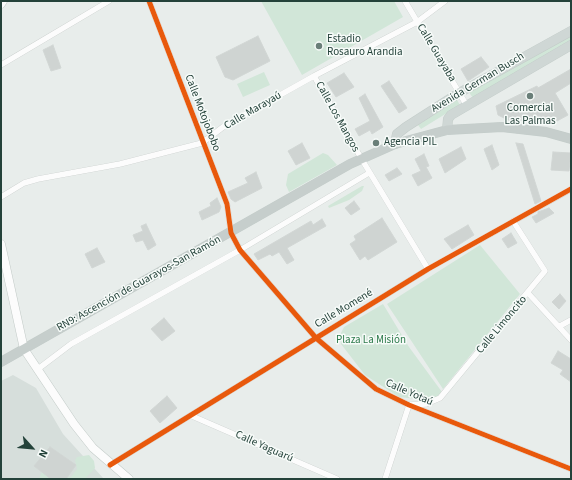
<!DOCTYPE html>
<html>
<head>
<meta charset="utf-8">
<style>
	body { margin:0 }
	#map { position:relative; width:572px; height:480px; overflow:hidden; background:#e8edeb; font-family:"Source Sans 3",sans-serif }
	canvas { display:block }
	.frame { position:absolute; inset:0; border:2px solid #24423a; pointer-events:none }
	.north { position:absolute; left:12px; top:428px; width:40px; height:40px; -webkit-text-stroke:3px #f7fbf9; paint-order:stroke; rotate:117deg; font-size:11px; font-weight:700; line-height:16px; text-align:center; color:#24423a }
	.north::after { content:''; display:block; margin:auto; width:14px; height:18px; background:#24423a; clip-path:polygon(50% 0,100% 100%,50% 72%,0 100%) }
</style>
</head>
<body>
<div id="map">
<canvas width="572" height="480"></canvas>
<div class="frame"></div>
<div class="north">N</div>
</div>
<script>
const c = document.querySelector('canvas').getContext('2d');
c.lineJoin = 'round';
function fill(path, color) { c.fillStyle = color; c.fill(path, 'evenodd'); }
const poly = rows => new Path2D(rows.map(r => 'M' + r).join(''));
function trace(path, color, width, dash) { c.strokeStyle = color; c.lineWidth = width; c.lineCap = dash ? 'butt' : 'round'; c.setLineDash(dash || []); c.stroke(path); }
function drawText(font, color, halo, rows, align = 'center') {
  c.font = font + ' "Source Sans 3",sans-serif'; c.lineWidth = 3; c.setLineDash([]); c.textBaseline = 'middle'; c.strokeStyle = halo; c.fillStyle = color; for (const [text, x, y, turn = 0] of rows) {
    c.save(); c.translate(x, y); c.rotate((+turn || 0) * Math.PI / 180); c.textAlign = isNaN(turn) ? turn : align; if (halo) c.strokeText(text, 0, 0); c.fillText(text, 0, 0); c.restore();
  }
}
fill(poly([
	[13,375,36,388,63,434,104,479,1,479,1,381]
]), '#d6dedb');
fill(poly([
	[261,1,394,1,403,17,302,75],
	[571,35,571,42,473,98,468,91],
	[264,72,270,85,243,97,237,84],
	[457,100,460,105,421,129,418,125],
	[323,153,328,155,337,165,289,192,286,185,288,174],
	[362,186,364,186,362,191,349,200,329,208,328,206],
	[480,245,520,294,443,389,387,304],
	[383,304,409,347,442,392,437,397,417,399,399,397,365,375,341,344,340,335,344,327],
	[89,455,94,461,95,468,85,479,39,478,42,472,46,471,62,477,71,477,77,469,75,460,77,457]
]), '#d1e6d8');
const building = poly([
	[258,36,270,61,233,80,225,77,216,57,258,36],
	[53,45,61,68,51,71,43,50,53,45],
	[481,57,489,67,468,81,461,69,481,57],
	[571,69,571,83,555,93,568,115,557,121,508,120,498,115,496,106,537,86,538,88,571,69],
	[344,73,354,87,336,97,327,83,344,73],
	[389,81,407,108,399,113,381,86,389,81],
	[365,94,383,127,372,134,370,130,359,136,355,129,370,121,359,98,365,94],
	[302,143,310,158,296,165,288,151,302,143],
	[516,143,523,144,541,201,535,204,516,143],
	[492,145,499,165,492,170,484,149,492,145],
	[461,147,466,159,445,173,439,159,461,147],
	[553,152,571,153,569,171,551,170,553,152],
	[424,154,429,166,426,167,432,178,418,186,412,175,421,171,415,159,424,154],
	[397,168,402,174,389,181,385,175,397,168],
	[256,172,262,188,235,202,231,199,228,192,248,183,245,178,256,172],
	[217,198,221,207,219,212,202,220,199,212,211,206,210,203,217,198],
	[354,201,360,209,351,215,345,208,354,201],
	[549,208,554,213,536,223,532,217,538,214,538,212,549,208],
	[382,218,397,242,368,260,365,256,360,260,350,244,356,240,354,236,382,218],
	[322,219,326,226,287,248,294,260,287,264,279,252,272,256,270,254,258,260,254,254,311,221,313,225,322,219],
	[146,224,156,245,148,250,143,240,136,242,133,235,143,231,141,226,146,224],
	[468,225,474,235,452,249,444,239,468,225],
	[511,233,517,243,508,248,502,239,511,233],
	[97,248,105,262,92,268,85,254,97,248],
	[560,294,566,301,559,309,552,302,560,294],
	[164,318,175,331,162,341,151,329,164,318],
	[558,351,571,359,571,382,560,374,563,370,551,363,558,351],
	[167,396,177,408,160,423,150,411,167,396],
	[50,447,76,465,66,479,51,479,34,466,50,447]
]);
fill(building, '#cfd4d2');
trace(building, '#d1d6d4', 1);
const minor = poly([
	[149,1,227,204,231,233,240,250,316,338,376,389,409,405,571,469],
	[405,1,467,106],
	[1,65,109,1],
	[314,76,361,158,428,269],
	[1,197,24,183,38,179,120,164,202,143,223,127,314,76,417,22,445,1],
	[528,293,571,340],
	[560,326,571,320],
	[38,369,71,344,240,250,369,173],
	[192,416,337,479],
	[110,465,428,269,571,189],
	[385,479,409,405,426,404,440,398,545,271,513,221]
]);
const secondary = poly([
	[1,4,3,1],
	[1,244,24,349,74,424,93,448,129,479]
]);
const primary = poly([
	[447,130,448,119,451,115,571,45],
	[395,144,397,134,406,127,459,93,571,31]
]);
const trunk = poly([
	[1,362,350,164,395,144,447,130,502,127,546,132,571,139]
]);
trace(minor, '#c5cac8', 6);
trace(secondary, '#c3cbc8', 9);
trace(primary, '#c3ccc9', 10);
trace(trunk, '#c3ccc9', 10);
trace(minor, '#fcfcfc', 5.5);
trace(secondary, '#fcfcfc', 8);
trace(primary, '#cfd7d5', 9);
trace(trunk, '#c6cecc', 9);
trace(poly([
	[149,1,227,204,231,233,240,250,316,338,376,389,409,405,571,469],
	[110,465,428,269,571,189]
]), '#e8590c', 5);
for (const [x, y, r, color] of [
	[319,46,4,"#697e78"],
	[530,96,4,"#697e78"],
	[376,143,4,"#697e78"]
]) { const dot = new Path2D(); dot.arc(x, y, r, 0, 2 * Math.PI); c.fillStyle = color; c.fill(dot); trace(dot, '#f7fbf9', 1.5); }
drawText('11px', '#24423a', '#f7fbf9', [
	["Estadio",327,40],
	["Rosauro Arandia",327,53],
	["Comercial",530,109,"center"],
	["Las Palmas",530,122,"center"],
	["Agencia PIL",384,143]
], 'left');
drawText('11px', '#24423a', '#f7fbf9', [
	["Calle Guayaba",436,53,59],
	["Avenida German Busch",478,83,-31],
	["Calle Marayaú",253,111,-30],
	["Calle Motojobobo",202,113,69],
	["Calle Los Mangos",337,117,61],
	["RN9: Ascención de Guarayos-San Ramón",139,284,-29],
	["Calle Momené",344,309,-31],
	["Calle Limoncito",502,325,-50],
	["Calle Yotaú",409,393,24],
	["Calle Yaguarú",264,447,24]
]);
drawText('11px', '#2d7a4b', '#f7fbf9', [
	["Plaza La Misión",371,341]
]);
</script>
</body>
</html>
